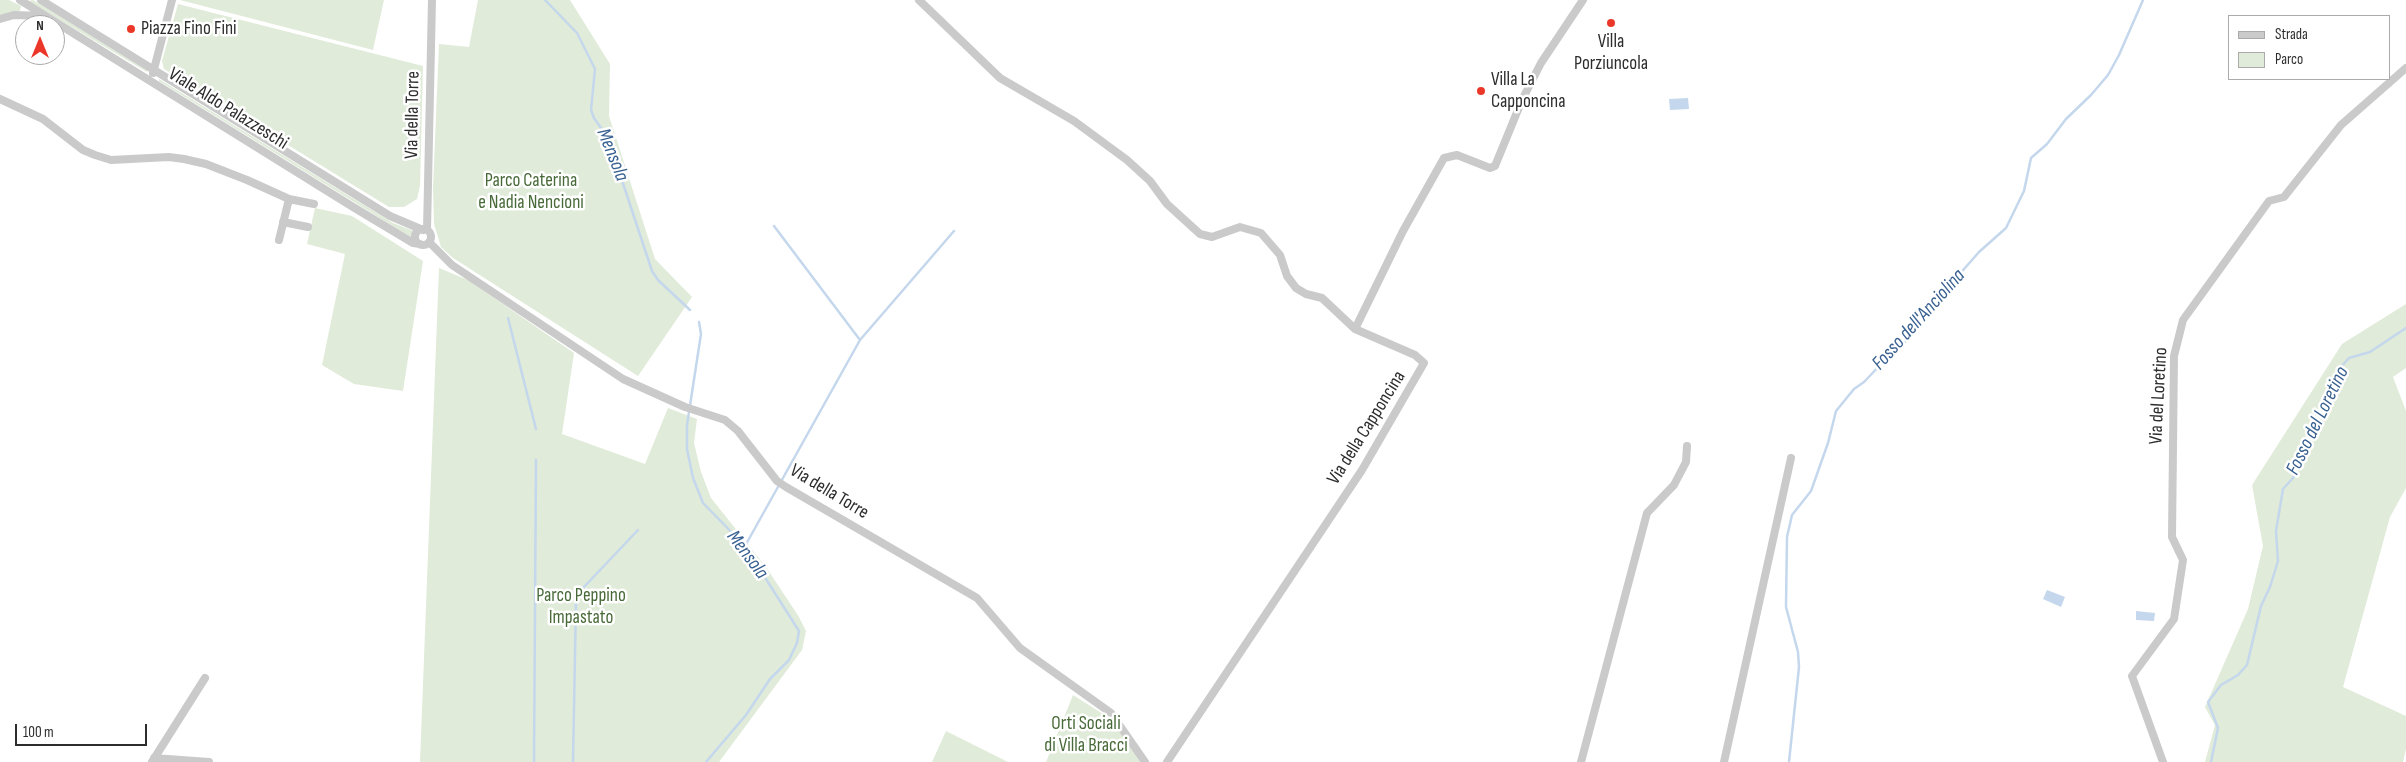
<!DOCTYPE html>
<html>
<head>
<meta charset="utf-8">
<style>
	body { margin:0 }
	#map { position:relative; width:2406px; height:762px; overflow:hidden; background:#fff; font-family:"Sofia Sans Condensed",sans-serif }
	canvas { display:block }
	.legend { position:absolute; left:2228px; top:15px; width:162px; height:65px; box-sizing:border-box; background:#fff; border:1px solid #ababab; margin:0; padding:6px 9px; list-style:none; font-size:15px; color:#2d2d2d }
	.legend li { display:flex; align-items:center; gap:10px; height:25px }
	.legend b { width:25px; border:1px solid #ababab }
	.north { position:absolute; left:15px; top:15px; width:50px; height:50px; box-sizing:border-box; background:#fff; border:1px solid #ababab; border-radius:50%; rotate:0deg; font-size:14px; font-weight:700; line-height:20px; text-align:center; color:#2d2d2d }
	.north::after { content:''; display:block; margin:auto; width:18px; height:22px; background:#eb3728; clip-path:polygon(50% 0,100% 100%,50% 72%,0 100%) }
	.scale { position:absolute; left:15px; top:724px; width:132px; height:22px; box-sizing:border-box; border:2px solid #2d2d2d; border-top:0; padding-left:6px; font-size:15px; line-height:18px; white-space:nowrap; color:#2d2d2d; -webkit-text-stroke:4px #fff; paint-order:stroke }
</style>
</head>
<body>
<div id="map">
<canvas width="2406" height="762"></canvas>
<ul class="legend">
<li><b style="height:6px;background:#cacaca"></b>Strada</li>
<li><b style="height:14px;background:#e0ebd9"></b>Parco</li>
</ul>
<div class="north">N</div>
<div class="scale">100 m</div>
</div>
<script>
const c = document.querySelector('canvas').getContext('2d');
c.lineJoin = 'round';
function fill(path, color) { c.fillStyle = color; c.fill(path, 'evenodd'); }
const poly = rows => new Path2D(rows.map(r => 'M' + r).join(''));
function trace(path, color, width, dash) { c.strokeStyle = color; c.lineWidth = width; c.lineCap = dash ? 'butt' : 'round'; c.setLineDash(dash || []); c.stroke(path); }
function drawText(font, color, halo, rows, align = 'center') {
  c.font = font + ' "Sofia Sans Condensed",sans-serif'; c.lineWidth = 5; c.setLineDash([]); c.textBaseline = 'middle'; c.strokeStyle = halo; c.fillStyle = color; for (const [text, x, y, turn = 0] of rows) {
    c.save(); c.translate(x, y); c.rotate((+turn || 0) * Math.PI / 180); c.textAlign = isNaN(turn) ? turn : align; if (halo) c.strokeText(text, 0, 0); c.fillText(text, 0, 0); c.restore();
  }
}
fill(poly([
	[0,0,9,0,21,6,20,11,0,15],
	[33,0,147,70,147,72,28,1],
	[180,0,384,0,373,50],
	[478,0,570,0,610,64,609,116,655,259,692,297,638,376,453,258,441,247,434,224,433,188,439,44,469,47],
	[178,4,423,66,420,186,417,199,404,207,389,207,164,69,162,61],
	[159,79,393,223,414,231,412,238,159,81],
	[315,208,352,216,423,261,403,391,354,384,322,365,345,254,307,244],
	[439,268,468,280,574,353,562,434,645,464,668,408,697,419,694,443,701,472,711,498,766,567,799,617,806,631,802,650,719,762,420,762],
	[2406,304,2406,368,2393,377,2406,411,2406,488,2390,517,2343,687,2406,716,2406,749,2403,762,2205,762,2215,725,2205,707,2248,609,2263,546,2252,485,2342,344],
	[1073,695,1111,719,1140,762,1046,762],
	[946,731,1008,762,932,762]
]), '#e0ebd9');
fill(poly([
	[1688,98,1689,109,1670,110,1669,99],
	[2047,590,2065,597,2061,607,2043,599],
	[2136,611,2155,613,2154,621,2136,620]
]), '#c4d7ec');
trace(poly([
	[545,0,577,33,595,69,591,110,594,118,608,138,652,271,658,280,690,310],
	[774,226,860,340],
	[508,318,536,429],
	[699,322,701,334,687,425,687,449,693,478,703,503,745,546,799,631,797,643,789,660,770,679,746,715,706,762],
	[745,546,860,340,954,231],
	[534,762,536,460],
	[573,762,576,601,583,588,638,530],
	[1789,762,1799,667,1798,652,1786,607,1787,537,1792,515,1811,491,1828,443,1836,411,1854,389,1864,382,1883,362,1897,352,1950,285,1979,252,2006,228,2024,191,2031,158,2047,144,2066,119,2091,95,2108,75,2119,55,2143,0],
	[2211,762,2218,728,2208,702,2221,685,2238,675,2247,665,2261,606,2270,587,2278,561,2276,531,2283,489,2293,478,2303,453,2324,416,2340,368,2349,358,2370,352,2406,328]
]), '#c4d7ec', 2.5);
trace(poly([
	[20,0,353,207,413,243,420,244],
	[41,0,390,216,423,230],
	[919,0,1000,78,1074,121,1127,160,1150,181,1167,204,1200,234,1212,237,1240,227,1261,233,1280,255,1287,276,1296,288,1306,294,1322,298,1355,329,1415,355,1424,363,1362,470,1167,762],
	[0,19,14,15,45,16],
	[153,73,172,0],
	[0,99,43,119,83,150,95,155,111,160,169,157,184,159,206,164,247,180,289,199,314,204],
	[283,222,308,227],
	'415 237a8 8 0 1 1 16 0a8 8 0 1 1-16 0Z',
	[427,230,432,0],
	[279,240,289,199],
	[429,242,452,265,623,379,685,407,725,420,738,431,777,481,786,487,977,598,1020,648,1111,713,1145,762],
	[1355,329,1403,231,1444,158,1457,155,1490,168,1495,166,1522,100,1541,63,1583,0],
	[154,758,209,762],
	[152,762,205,678],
	[1581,762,1647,513,1674,485,1686,462,1687,446],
	[1724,762,1791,458],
	[2163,762,2132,676,2174,619,2183,560,2172,537,2174,356,2183,320,2269,201,2284,197,2341,125,2406,68]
]), '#cacaca', 8);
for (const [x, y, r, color] of [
	[1611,23,5,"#eb3728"],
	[131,29,5,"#eb3728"],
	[1481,91,5,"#eb3728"]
]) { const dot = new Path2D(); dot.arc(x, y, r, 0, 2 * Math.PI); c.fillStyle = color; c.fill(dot); trace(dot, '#fff', 2); }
drawText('19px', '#2d2d2d', '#fff', [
	["Piazza Fino Fini",141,29],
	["Villa",1611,42,"center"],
	["Porziuncola",1611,64,"center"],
	["Villa La",1491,80],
	["Capponcina",1491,102]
], 'left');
drawText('19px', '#2d2d2d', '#fff', [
	["Viale Aldo Palazzeschi",228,109,32],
	["Via della Torre",413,115,-89],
	["Via del Loretino",2159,396,-87],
	["Via della Capponcina",1367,428,-58],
	["Via della Torre",829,492,31]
]);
drawText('19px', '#486a39', '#fff', [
	["Parco Caterina",531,181],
	["e Nadia Nencioni",531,203],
	["Parco Peppino",581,596],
	["Impastato",581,618],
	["Orti Sociali",1086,724],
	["di Villa Bracci",1086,746]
]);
drawText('italic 20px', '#386191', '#fff', [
	["Mensola",612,155,68],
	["Fosso dell'Anciolina",1919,320,-48],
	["Fosso del Loretino",2318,421,-64],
	["Mensola",747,555,53]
]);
</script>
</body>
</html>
